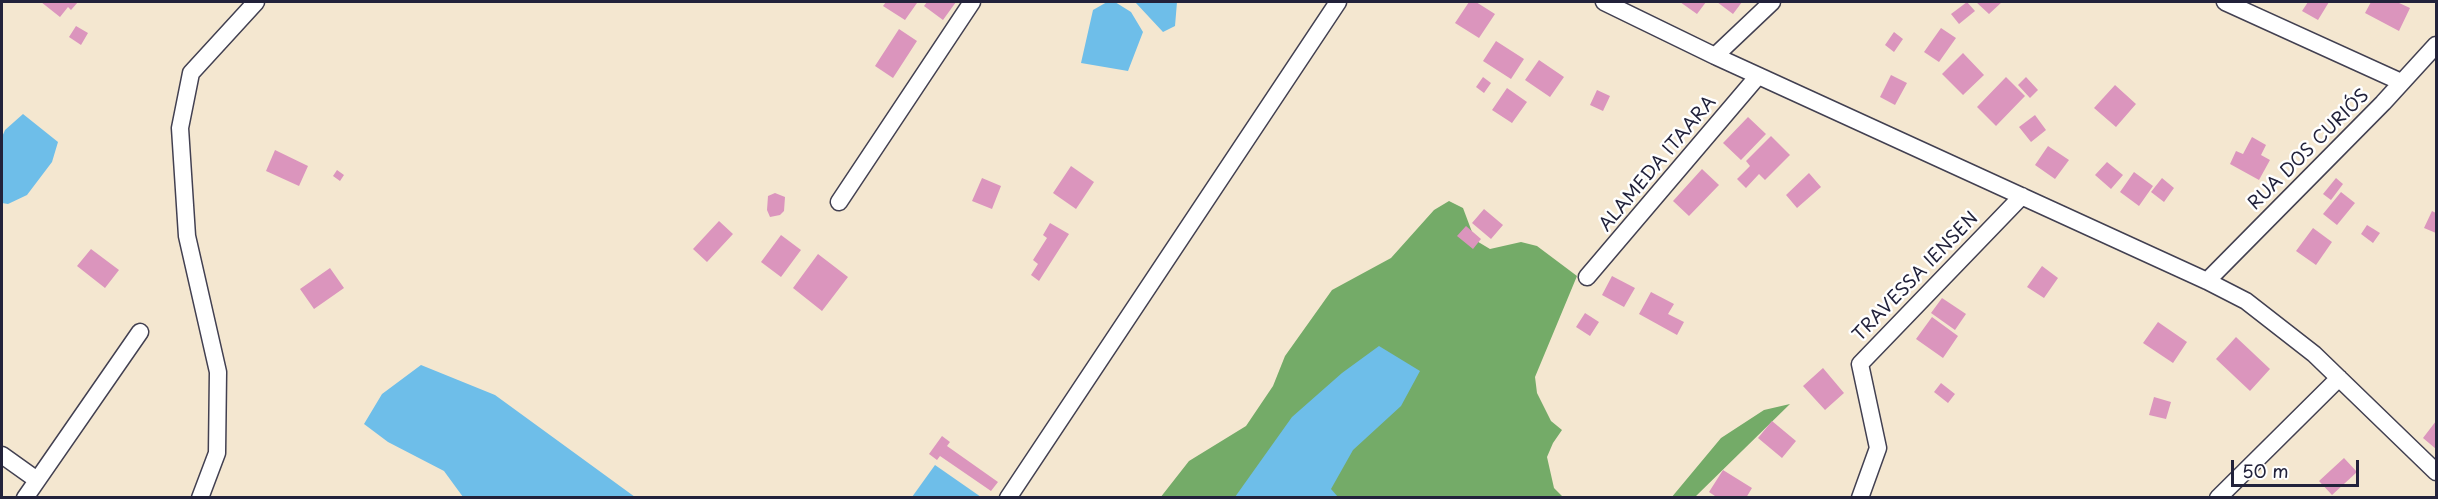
<!DOCTYPE html>
<html>
<head>
<meta charset="utf-8">
<style>
	body { margin:0 }
	#map { position:relative; width:2438px; height:499px; overflow:hidden; background:#f4e7d0; font-family:"Playpen Sans",sans-serif }
	canvas { display:block }
	.frame { position:absolute; inset:0; border:3px solid #22223b; pointer-events:none }
	.scale { position:absolute; left:2231px; top:460px; width:128px; height:27px; box-sizing:border-box; border:3px solid #22223b; border-top:0; padding-left:8px; font-size:18px; line-height:21px; white-space:nowrap; color:#22223b; -webkit-text-stroke:4px #fff; paint-order:stroke }
</style>
</head>
<body>
<div id="map">
<canvas width="2438" height="499"></canvas>
<div class="frame"></div>
<div class="scale">50 m</div>
</div>
<script>
const c = document.querySelector('canvas').getContext('2d');
c.lineJoin = 'round';
function fill(path, color) { c.fillStyle = color; c.fill(path, 'evenodd'); }
const poly = rows => new Path2D(rows.map(r => 'M' + r).join(''));
function trace(path, color, width, dash) { c.strokeStyle = color; c.lineWidth = width; c.lineCap = dash ? 'butt' : 'round'; c.setLineDash(dash || []); c.stroke(path); }
function drawText(font, color, halo, rows, align = 'center') {
  c.font = font + ' "Playpen Sans",sans-serif'; c.lineWidth = 5; c.setLineDash([]); c.textBaseline = 'middle'; c.strokeStyle = halo; c.fillStyle = color; for (const [text, x, y, turn = 0] of rows) {
    c.save(); c.translate(x, y); c.rotate((+turn || 0) * Math.PI / 180); c.textAlign = isNaN(turn) ? turn : align; if (halo) c.strokeText(text, 0, 0); c.fillText(text, 0, 0); c.restore();
  }
}
fill(poly([
	[1449,201,1463,208,1475,240,1490,249,1521,242,1537,246,1577,276,1535,377,1537,393,1551,421,1562,430,1553,443,1547,457,1554,488,1563,497,1160,498,1189,461,1246,426,1273,386,1285,356,1332,290,1391,258,1434,210],
	[1790,404,1695,497,1671,498,1721,438,1764,410]
]), '#74ab68');
fill(poly([
	[1107,2,1115,2,1131,12,1143,32,1128,71,1081,63,1093,10],
	[1135,2,1177,2,1175,26,1163,32],
	[23,114,58,142,52,162,27,195,8,204,2,203,2,137,5,130],
	[1379,346,1420,371,1401,406,1353,450,1331,489,1338,497,1235,497,1292,417,1342,373],
	[421,365,495,395,635,497,463,497,444,471,388,442,364,424,382,394],
	[935,465,981,497,912,497]
]), '#6ebee9');
fill(poly([
	[41,2,78,2,71,10,68,7,60,17],
	[886,2,915,2,917,3,905,20,883,6],
	[927,2,956,2,943,20,924,6],
	[1469,2,1476,2,1495,14,1479,38,1455,23],
	[1680,2,1706,2,1697,14],
	[1717,2,1742,2,1733,14],
	[1967,2,1975,11,1959,24,1951,14],
	[1976,2,2002,2,1989,14],
	[2308,2,2329,2,2318,20,2302,11],
	[2371,2,2397,2,2410,8,2399,31,2365,13],
	[76,26,88,33,81,45,69,37],
	[1941,28,1956,38,1939,62,1924,52],
	[899,29,917,41,893,78,875,66],
	[1894,32,1903,39,1894,52,1885,45],
	[1496,41,1524,59,1511,79,1483,61],
	[1963,53,1984,75,1963,95,1942,74],
	[1539,60,1564,77,1550,97,1525,80],
	[1891,75,1907,83,1895,105,1880,97],
	[1483,77,1491,83,1484,93,1476,87],
	[2006,77,2025,96,1996,126,1977,107],
	[2026,77,2038,90,2030,98,2018,85],
	[2115,85,2136,104,2116,127,2094,108],
	[1507,88,1527,102,1512,123,1492,110],
	[1597,90,1610,96,1603,111,1590,105],
	[2035,115,2046,130,2031,142,2019,127],
	[1748,117,1766,134,1741,160,1723,143],
	[1771,136,1790,155,1765,180,1759,174,1746,188,1737,179,1750,166,1746,161],
	[2252,137,2266,145,2261,155,2270,160,2259,180,2230,164,2236,151,2243,154],
	[2048,146,2069,160,2055,179,2035,165],
	[275,150,308,166,299,186,266,171],
	[2107,162,2123,175,2111,189,2095,175],
	[1071,166,1094,182,1076,209,1053,193],
	[1702,169,1719,185,1689,216,1673,201],
	[337,170,344,175,340,181,333,176],
	[2134,172,2153,186,2139,206,2120,192],
	[1809,173,1821,187,1797,208,1786,195],
	[982,178,1001,186,992,209,972,201],
	[2162,178,2174,188,2164,202,2151,192],
	[2336,178,2343,184,2331,200,2323,194],
	[2341,192,2355,203,2337,225,2323,214],
	[775,193,785,197,784,211,780,215,770,217,767,210,768,196],
	[1484,209,1503,225,1491,239,1472,223],
	[2432,211,2436,213,2436,233,2424,228],
	[719,221,733,234,707,262,693,249],
	[1050,223,1069,234,1039,281,1031,275,1038,264,1033,260,1047,238,1043,235],
	[2367,225,2380,233,2373,243,2361,234],
	[1466,226,1481,239,1473,249,1457,236],
	[2313,228,2332,242,2316,265,2296,251],
	[781,235,801,250,781,277,761,262],
	[91,249,119,270,105,288,77,266],
	[818,254,848,277,822,311,793,288],
	[2042,266,2058,278,2044,298,2027,287],
	[330,268,344,288,314,309,300,289],
	[1612,276,1635,288,1624,307,1602,295],
	[1651,292,1674,304,1668,314,1684,322,1677,335,1639,314],
	[1942,298,1966,314,1955,330,1931,313],
	[1585,313,1599,322,1590,336,1576,327],
	[1932,317,1958,336,1943,358,1916,339],
	[2158,322,2187,342,2173,363,2143,343],
	[2236,337,2270,369,2250,391,2216,359],
	[1823,368,1844,393,1825,410,1803,386],
	[1941,383,1955,394,1948,403,1934,392],
	[2154,397,2171,402,2166,419,2149,415],
	[1772,421,1796,441,1782,458,1758,438],
	[2436,421,2436,449,2423,438],
	[942,436,950,442,947,446,998,482,991,491,940,456,937,460,929,454],
	[2344,458,2357,472,2332,495,2319,481],
	[1723,470,1752,488,1746,498,1718,498,1709,492]
]), '#db95bd');
const minor = poly([
	[1604,2,1715,56,2207,281,2246,301,2314,354,2436,472],
	[2225,2,2401,82],
	[1715,56,1772,2],
	[839,202,972,2],
	[1587,277,1758,76],
	[2207,281,2383,103,2436,45],
	[2,455,37,480],
	[25,498,140,332],
	[200,498,217,453,218,372,187,236,180,128,191,73,256,2],
	[1008,498,1338,2],
	[1860,498,1878,448,1860,364,2022,196],
	[2218,498,2339,378]
]);
trace(minor, '#424051', 19);
trace(minor, '#fff', 16);
drawText('18px', '#22223b', '#fff', [
	["RUA DOS CURIÓS",2309,150,-45],
	["ALAMEDA ITAARA",1658,164,-50],
	["TRAVESSA IENSEN",1916,277,-46]
]);
</script>
</body>
</html>
